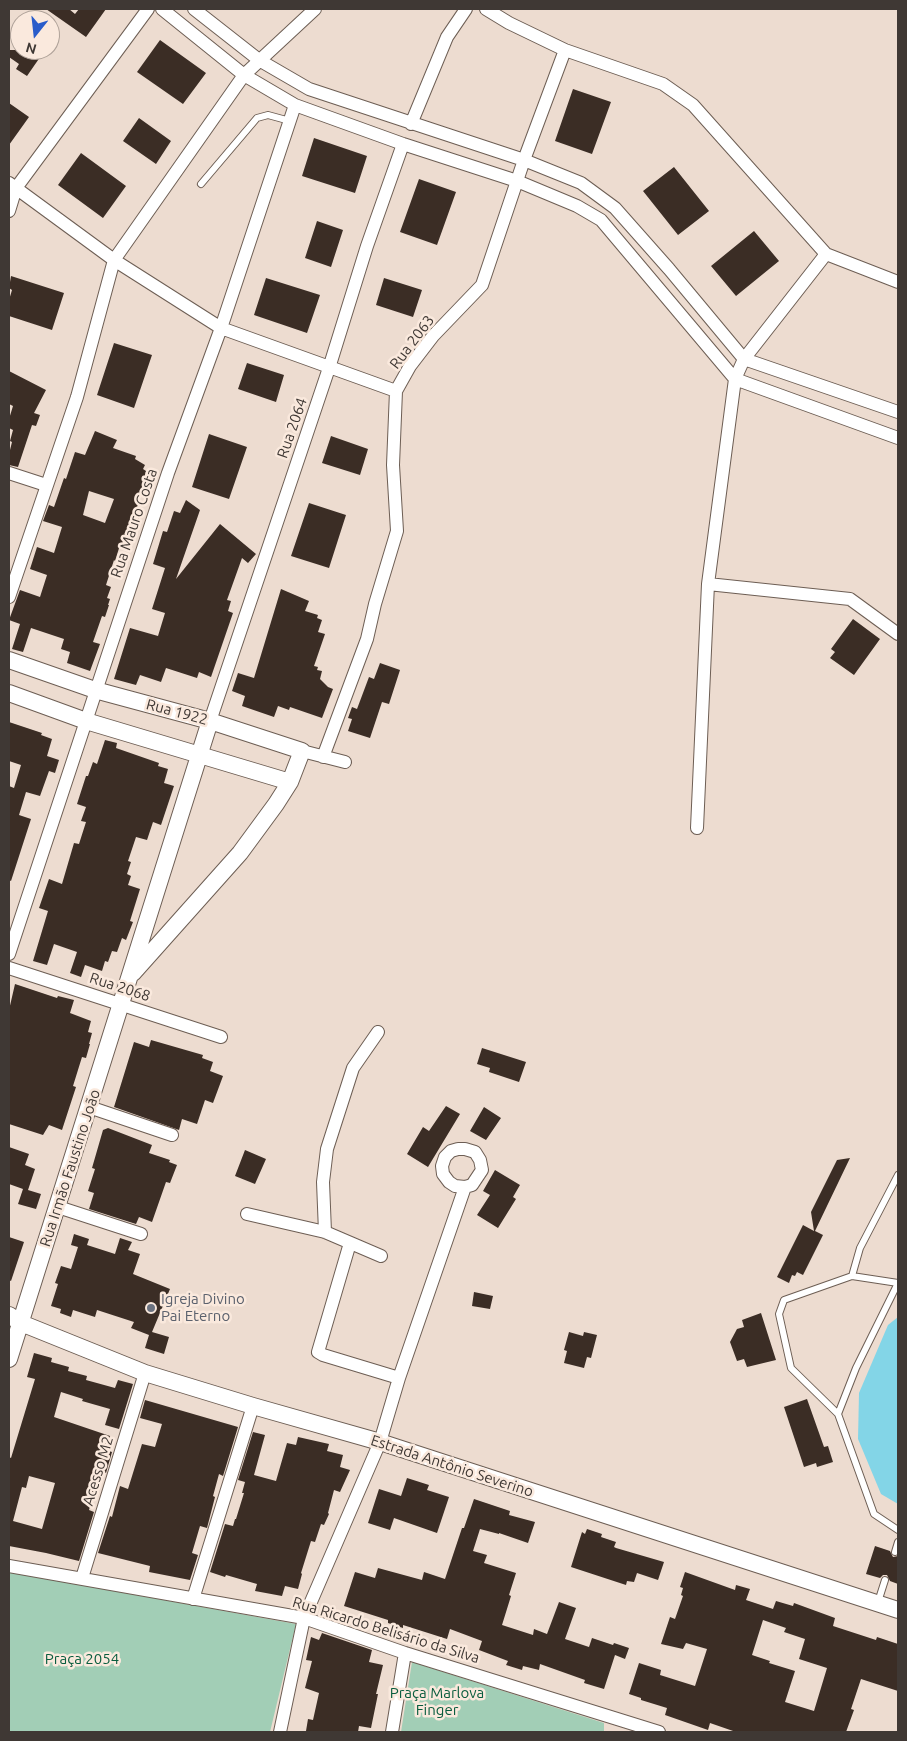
<!DOCTYPE html>
<html>
<head>
<meta charset="utf-8">
<style>
	body { margin:0 }
	#map { position:relative; width:907px; height:1741px; overflow:hidden; background:#eddcd0; font-family:Ubuntu,sans-serif }
	canvas { display:block }
	.frame { position:absolute; inset:0; border:10px solid #3f3834; pointer-events:none }
	.north { position:absolute; left:10px; top:10px; width:50px; height:50px; box-sizing:border-box; background:#fae9dd; border:1px solid #afa299; border-radius:50%; rotate:196deg; font-size:14px; font-weight:700; line-height:20px; text-align:center; color:#3f3834 }
	.north::after { content:''; display:block; margin:auto; width:18px; height:22px; background:#295cca; clip-path:polygon(50% 0,100% 100%,50% 72%,0 100%) }
</style>
</head>
<body>
<div id="map">
<canvas width="907" height="1741"></canvas>
<div class="frame"></div>
<div class="north">N</div>
</div>
<script>
const c = document.querySelector('canvas').getContext('2d');
c.lineJoin = 'round';
function fill(path, color) { c.fillStyle = color; c.fill(path, 'evenodd'); }
const poly = rows => new Path2D(rows.map(r => 'M' + r).join(''));
function trace(path, color, width, dash) { c.strokeStyle = color; c.lineWidth = width; c.lineCap = dash ? 'butt' : 'round'; c.setLineDash(dash || []); c.stroke(path); }
function drawText(font, color, halo, rows, align = 'center') {
  c.font = font + ' Ubuntu,sans-serif'; c.lineWidth = 5; c.setLineDash([]); c.textBaseline = 'middle'; c.strokeStyle = halo; c.fillStyle = color; for (const [text, x, y, turn = 0] of rows) {
    c.save(); c.translate(x, y); c.rotate((+turn || 0) * Math.PI / 180); c.textAlign = isNaN(turn) ? turn : align; if (halo) c.strokeText(text, 0, 0); c.fillText(text, 0, 0); c.restore();
  }
}
fill(poly([
	[9,1572,296,1624,270,1732,9,1732],
	[412,1662,604,1723,604,1732,401,1732]
]), '#a2ceb6');
fill(poly([
	[898,1317,898,1504,881,1494,858,1439,859,1393,888,1325]
]), '#83d5e7');
fill(poly([
	[46,9,69,9,75,14,79,9,106,9,86,37],
	[160,40,206,73,183,104,137,72],
	[9,50,45,50,27,76,16,69,19,64,9,57],
	[573,89,611,102,592,154,555,141],
	[9,103,29,117,9,145],
	[139,118,171,141,156,164,123,141],
	[314,138,367,156,355,193,302,176],
	[81,153,126,186,103,218,58,185],
	[674,167,709,211,678,235,643,191],
	[419,179,456,192,437,245,400,232],
	[317,221,343,230,331,267,305,258],
	[754,231,779,261,736,296,711,266],
	[11,276,64,293,52,330,9,316,9,300,12,290,9,288],
	[266,278,320,295,307,333,254,315],
	[384,278,422,290,413,317,376,305],
	[114,343,152,355,134,408,97,395],
	[247,363,284,375,276,402,238,389],
	[9,371,46,390,34,413,40,415,36,426,32,425,18,467,9,465,9,454,12,442,10,441,13,430,9,428,9,419,13,406,9,404],
	[95,431,117,440,113,448,136,456,135,459,145,465,143,469,146,471,137,508,142,510,138,521,132,519,122,546,120,545,115,561,114,560,106,585,111,587,107,598,110,599,108,605,109,605,105,617,102,616,93,642,100,644,90,671,67,663,70,652,61,649,64,639,31,628,23,652,12,649,20,624,9,620,20,590,40,597,47,575,30,569,37,547,54,553,62,527,43,521,49,505,54,507,64,478,66,479,75,452,85,455],
	[89,491,114,499,105,523,83,515],
	[209,434,247,447,229,499,192,487],
	[331,436,368,449,360,475,322,463],
	[186,500,200,510,176,579,220,524,256,554,248,563,242,558,227,600,231,601,228,611,233,613,211,677,199,672,197,678,166,668,161,682,140,675,136,685,114,679,130,628,158,636,165,613,152,609,165,568,153,564,163,531,167,532,174,511,180,513],
	[309,503,346,515,329,568,291,556],
	[281,589,309,601,305,611,318,615,317,618,322,620,318,632,325,634,314,666,318,667,317,670,322,671,320,679,328,687,333,689,322,718,290,707,289,710,278,706,274,717,242,706,245,696,232,691,238,673,254,678],
	[853,619,880,639,854,675,830,658,835,652,831,649],
	[380,663,400,670,389,704,382,702,370,738,348,731,352,719,348,718,352,707,357,709,369,677,374,679],
	[9,722,42,733,41,735,52,739,47,756,59,760,55,773,49,771,40,796,26,792,19,815,31,819,11,881,9,880,9,786,14,788,21,765,9,761],
	[105,740,117,743,116,748,159,763,158,766,168,769,164,783,174,786,161,825,153,822,147,840,136,837,128,861,131,862,127,874,131,876,128,885,140,889,130,921,133,922,126,940,122,938,117,952,112,951,108,962,105,961,102,971,85,965,81,977,70,973,77,952,54,944,47,965,33,961,48,911,39,908,49,879,62,884,74,843,79,844,86,822,81,821,86,807,77,804,86,776,88,776,93,762,97,764],
	[15,984,57,998,58,996,74,1000,70,1013,91,1021,88,1032,92,1033,89,1044,90,1044,86,1058,82,1057,73,1086,76,1087,62,1130,49,1125,43,1135,9,1124,9,1010],
	[151,1040,203,1055,202,1058,213,1062,210,1071,223,1076,213,1103,205,1100,197,1124,182,1119,179,1130,114,1107,134,1042,149,1047],
	[482,1048,526,1062,519,1082,489,1072,490,1068,477,1064],
	[446,1106,460,1114,428,1167,407,1154,423,1127,429,1131],
	[484,1107,501,1118,486,1140,470,1131],
	[108,1128,152,1145,149,1153,170,1160,169,1162,177,1165,170,1183,166,1182,152,1222,139,1217,136,1224,89,1209,94,1193,88,1191,95,1169,92,1168,103,1130],
	[9,1147,29,1154,25,1165,35,1169,28,1190,41,1194,36,1209,18,1204,23,1189,9,1184],
	[245,1150,266,1159,255,1184,235,1176],
	[850,1158,815,1231,823,1235,803,1275,797,1272,795,1276,792,1275,789,1283,777,1277,803,1225,814,1231,811,1212,837,1160],
	[495,1170,520,1185,513,1197,516,1199,498,1228,477,1215,490,1195,483,1191],
	[74,1234,89,1239,87,1245,115,1254,120,1238,132,1242,128,1250,140,1254,133,1274,170,1289,152,1332,169,1337,164,1354,145,1348,149,1335,131,1328,134,1322,97,1310,95,1317,73,1310,71,1317,60,1313,61,1309,51,1306,58,1284,55,1283,61,1266,71,1269,78,1247,71,1245],
	[9,1237,24,1242,11,1281,9,1280],
	[474,1292,493,1296,490,1309,472,1306],
	[761,1313,776,1360,747,1367,744,1359,737,1361,730,1342,737,1329,744,1327,742,1320],
	[569,1332,583,1336,584,1332,597,1335,591,1358,587,1357,584,1368,564,1363,567,1351,564,1350],
	[34,1353,52,1358,51,1362,69,1367,68,1371,87,1376,86,1380,115,1388,118,1380,133,1384,119,1429,105,1425,110,1409,82,1401,83,1399,61,1392,54,1417,110,1436,105,1450,112,1452,106,1473,100,1471,89,1510,94,1512,79,1561,46,1553,9,1546,9,1457,11,1458,35,1379,27,1377],
	[29,1476,55,1483,42,1529,13,1521,22,1487,26,1488],
	[807,1399,824,1447,828,1446,833,1462,817,1467,816,1463,804,1467,784,1407],
	[145,1400,238,1427,223,1476,219,1474,213,1496,215,1497,207,1528,200,1526,192,1553,198,1555,190,1580,149,1572,150,1566,98,1553,110,1516,112,1517,120,1486,128,1489,142,1444,155,1447,162,1424,140,1418],
	[253,1432,265,1435,254,1475,276,1481,287,1443,296,1445,298,1437,329,1444,327,1451,343,1455,340,1467,350,1470,340,1492,334,1490,328,1513,329,1514,324,1525,321,1524,315,1542,311,1541,301,1573,302,1574,298,1589,285,1586,282,1596,255,1591,257,1584,226,1575,225,1577,210,1572,225,1524,233,1526,235,1519,236,1519,244,1493,242,1493,245,1482,238,1480],
	[407,1478,429,1485,427,1490,449,1497,437,1533,394,1518,390,1530,368,1523,379,1489,401,1496],
	[474,1499,510,1511,509,1515,535,1522,528,1543,499,1533,499,1534,480,1529,473,1551,487,1555,484,1563,516,1573,509,1595,511,1596,502,1625,533,1635,534,1629,547,1634,559,1602,576,1608,565,1639,589,1647,592,1638,613,1645,614,1643,629,1648,625,1659,615,1655,604,1689,584,1683,585,1680,540,1664,539,1670,523,1666,522,1670,506,1665,508,1661,479,1650,482,1641,450,1629,447,1639,403,1625,403,1628,388,1623,388,1620,344,1606,355,1572,375,1578,378,1568,422,1580,424,1572,445,1579,462,1528,464,1528],
	[587,1529,602,1534,601,1537,616,1542,614,1547,616,1548,664,1562,658,1580,637,1573,634,1582,627,1581,626,1585,571,1567,582,1532,585,1534],
	[875,1546,890,1551,893,1557,898,1556,898,1584,890,1581,887,1575,883,1575,880,1578,866,1574],
	[685,1572,735,1590,736,1585,750,1589,746,1600,773,1609,776,1601,793,1606,794,1603,835,1618,833,1626,876,1640,877,1637,898,1644,898,1691,861,1679,851,1709,854,1710,846,1732,736,1732,710,1723,708,1730,665,1715,667,1708,641,1700,641,1698,629,1694,639,1663,661,1670,660,1675,695,1686,707,1649,686,1643,683,1649,661,1644,670,1617,675,1619,683,1596,681,1595,683,1588,680,1587],
	[763,1620,786,1628,784,1632,805,1639,799,1659,827,1668,814,1711,785,1702,795,1671,769,1663,770,1661,752,1655],
	[322,1633,372,1650,369,1662,383,1665,376,1694,378,1694,371,1728,359,1726,358,1732,311,1732,306,1731,308,1719,313,1720,319,1693,305,1688,312,1661,306,1660,311,1637,319,1640]
]), '#3b2d25');
const service = poly([
	[201,184,257,118,268,115,290,121],
	[898,1175,860,1248,852,1276,784,1300,779,1314,791,1368,838,1414,874,1514,898,1530],
	[838,1414,856,1368,898,1283,852,1276],
	[895,1552,898,1542],
	[878,1602,885,1580]
]);
const minor = poly([
	[162,9,244,75,295,105,403,144,517,181,577,206,601,220,735,379,898,438],
	[194,9,259,60,309,89,524,160,581,183,615,208,669,269,744,359,898,412],
	[486,9,509,23,565,50,663,84,693,105,826,254,898,282],
	[411,124,447,37,466,9],
	[9,183,114,260,221,328,396,391],
	[9,211,16,188,148,9],
	[9,473,46,485],
	[708,584,850,599,898,634],
	[9,597,77,397,114,260,244,75,315,9],
	[210,721,329,368,367,246,403,144],
	[302,751,345,762],
	[323,757,367,639,375,604,397,531,393,465,396,391,410,366,433,336,482,285,524,160,565,50],
	[697,828,708,584,735,379,744,359,826,254],
	[9,954,168,473,221,328,295,105],
	[9,968,221,1037],
	[89,1107,172,1135],
	[458,1149,465,1149,475,1152,480,1160,482,1170,472,1185,465,1187,455,1186,449,1182,443,1174,442,1166,445,1157,451,1151,458,1149],
	[58,1207,141,1234],
	[247,1214,325,1232,381,1256],
	[325,1232,323,1182,327,1149,353,1068,378,1032],
	[350,1243,318,1352,323,1355,399,1378],
	[9,1566,304,1618,405,1653,659,1732],
	[82,1578,145,1373],
	[193,1599,253,1406],
	[280,1732,304,1618,380,1442,399,1378,465,1187],
	[392,1732,405,1653]
]);
const tertiary = poly([
	[9,660,95,690,210,721,302,751,290,782,276,804,240,853,133,973],
	[9,693,86,721,290,782],
	[9,1315,21,1323,145,1373,253,1406,380,1442,898,1610],
	[9,1359,210,721]
]);
trace(service, '#6d5e54', 8);
trace(minor, '#6d5e54', 14);
trace(tertiary, '#6d5e54', 18);
trace(service, '#fff', 6);
trace(minor, '#fff', 12);
trace(tertiary, '#fff', 16);
for (const [x, y, r, color] of [
	[151,1308,5,"#6b7280"]
]) { const dot = new Path2D(); dot.arc(x, y, r, 0, 2 * Math.PI); c.fillStyle = color; c.fill(dot); trace(dot, '#fae9dd', 2); }
drawText('15px', '#3f3834', '#fae9dd', [
	["Rua 2063",412,342,-53],
	["Rua 2064",292,428,-71],
	["Rua Mauro Costa",134,523,-71],
	["Rua 1922",177,712,15],
	["Rua 2068",120,987,18],
	["Rua Irmão Faustino João",70,1168,-72],
	["Estrada Antônio Severino",452,1466,18],
	["Acesso M2",98,1471,-73],
	["Rua Ricardo Belisário da Silva",386,1630,17]
]);
drawText('15px', '#5b616d', '#fae9dd', [
	["Igreja Divino",161,1299],
	["Pai Eterno",161,1316]
], 'left');
drawText('15px', '#095d3e', '#fae9dd', [
	["Praça 2054",82,1659],
	["Praça Marlova",437,1693],
	["Finger",437,1710]
]);
</script>
</body>
</html>
